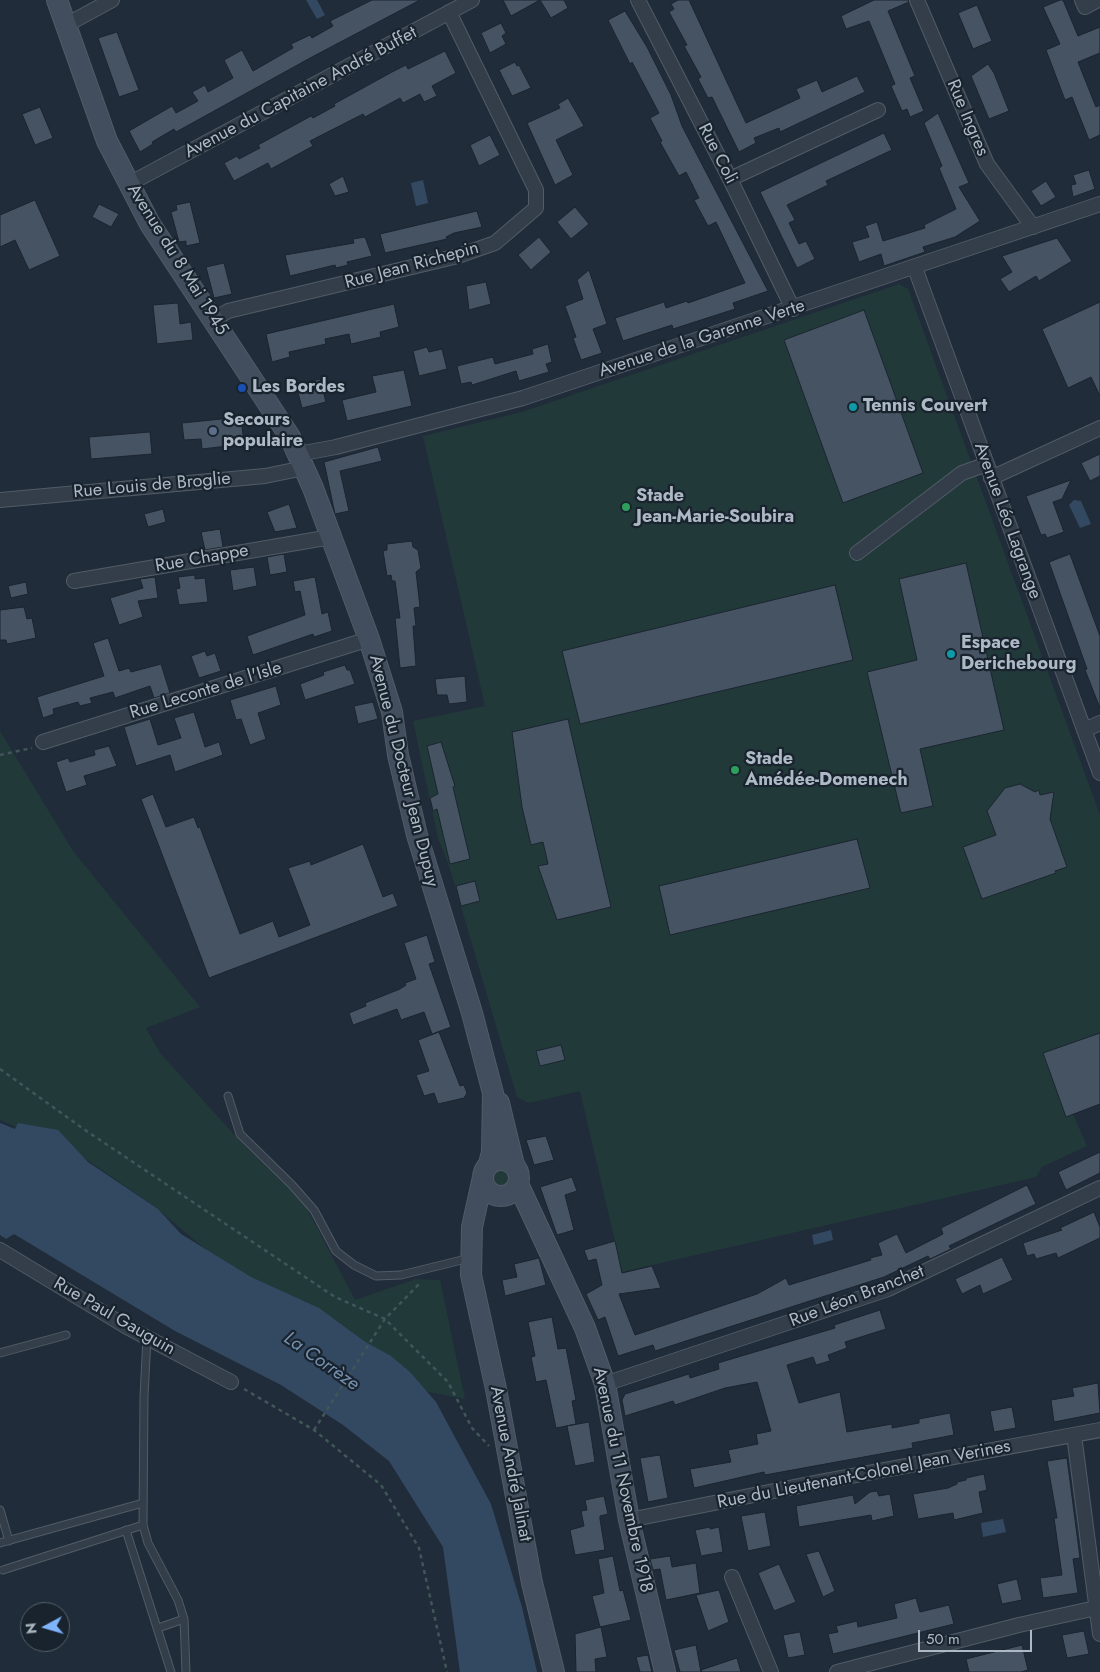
<!DOCTYPE html>
<html>
<head>
<meta charset="utf-8">
<style>
	body { margin:0 }
	#map { position:relative; width:1100px; height:1672px; overflow:hidden; background:#202c39; font-family:Jost,sans-serif }
	canvas { display:block }
	.north { position:absolute; left:20px; top:1602px; width:50px; height:50px; box-sizing:border-box; background:#19232e; border:1px solid #555f6b; border-radius:50%; rotate:264deg; font-size:14px; font-weight:700; line-height:20px; text-align:center; color:#aeb9c6 }
	.north::after { content:''; display:block; margin:auto; width:18px; height:22px; background:#7fb4fb; clip-path:polygon(50% 0,100% 100%,50% 72%,0 100%) }
	.scale { position:absolute; left:918px; top:1630px; width:114px; height:22px; box-sizing:border-box; border:2px solid #aeb9c6; border-top:0; padding-left:6px; font-size:15px; line-height:18px; white-space:nowrap; color:#aeb9c6; -webkit-text-stroke:4px #19232e; paint-order:stroke }
</style>
</head>
<body>
<div id="map">
<canvas width="1100" height="1672"></canvas>
<div class="north">N</div>
<div class="scale">50 m</div>
</div>
<script>
const c = document.querySelector('canvas').getContext('2d');
c.lineJoin = 'round';
function fill(path, color) { c.fillStyle = color; c.fill(path, 'evenodd'); }
const poly = rows => new Path2D(rows.map(r => 'M' + r).join(''));
function trace(path, color, width, dash) { c.strokeStyle = color; c.lineWidth = width; c.lineCap = dash ? 'butt' : 'round'; c.setLineDash(dash || []); c.stroke(path); }
function drawText(font, color, halo, rows, align = 'center') {
  c.font = font + ' Jost,sans-serif'; c.lineWidth = 4.5; c.setLineDash([]); c.textBaseline = 'middle'; c.strokeStyle = halo; c.fillStyle = color; for (const [text, x, y, turn = 0] of rows) {
    c.save(); c.translate(x, y); c.rotate((+turn || 0) * Math.PI / 180); c.textAlign = isNaN(turn) ? turn : align; if (halo) c.strokeText(text, 0, 0); c.fillText(text, 0, 0); c.restore();
  }
}
fill(poly([
	[899,284,908,289,1100,815,1100,1104,1073,1114,1087,1146,1042,1167,1036,1177,622,1272,580,1091,529,1103,517,1097,450,869,438,838,413,721,485,706,423,436,522,412],
	[0,731,73,851,200,1007,146,1028,160,1053,241,1142,304,1203,355,1300,416,1279,440,1280,465,1399,360,1379,154,1206,80,1155,0,1120],
	'491 1177a10 10 0 1 1 20 0a10 10 0 1 1-20 0Z'
]), '#22393a');
fill(poly([
	[306,0,317,0,325,15,317,19],
	[423,180,428,203,416,206,411,183],
	[1074,500,1081,501,1091,524,1080,528,1069,505],
	[0,1123,15,1129,18,1123,58,1130,88,1162,158,1209,181,1234,251,1277,319,1308,364,1341,391,1356,410,1372,436,1402,491,1504,522,1607,537,1672,460,1672,443,1547,389,1461,343,1425,281,1385,175,1331,14,1234,6,1239,0,1235],
	[831,1230,833,1240,814,1245,812,1235],
	[1003,1519,1006,1532,983,1537,981,1523]
]), '#334961');
const building = poly([
	[372,0,420,0,312,57,176,132,174,129,152,142,153,144,140,152,129,131,172,106,176,113,198,101,192,92,205,85,208,92,233,78,224,60,242,50,253,71,293,48,291,44,310,35,312,38,333,26,330,21,372,0],
	[503,0,540,0,511,16,503,0],
	[540,0,564,0,568,8,551,18,540,0],
	[678,0,689,0,746,123,800,98,796,89,817,80,822,92,857,76,865,92,780,132,779,128,754,138,756,143,739,152,712,97,708,98,698,79,701,77,684,46,687,45,669,12,674,9,671,4,678,0],
	[874,0,908,0,909,2,888,11,915,76,910,78,924,111,910,117,907,109,902,111,891,86,895,84,869,21,846,29,841,16,874,0],
	[1060,0,1063,0,1078,36,1100,27,1100,53,1078,62,1096,107,1100,105,1100,135,1089,140,1072,97,1065,100,1046,50,1060,44,1043,7,1060,0],
	[977,5,992,41,973,49,958,13,977,5],
	[625,11,647,47,671,95,682,126,768,291,733,303,735,309,673,329,672,325,623,341,615,318,664,302,666,308,687,301,688,303,745,283,716,222,708,226,694,200,699,198,686,172,679,176,660,142,662,141,650,118,659,113,632,62,630,64,608,20,625,11],
	[501,23,506,33,502,36,506,44,490,53,481,33,501,23],
	[117,32,139,90,119,97,98,38,117,32],
	[445,51,456,73,432,86,437,96,424,102,420,94,403,103,400,98,365,117,363,114,310,141,313,146,271,169,268,163,234,181,224,163,237,156,239,159,260,148,258,145,311,116,313,118,335,106,334,104,392,72,406,65,408,69,445,51],
	[515,62,517,66,519,65,531,88,512,96,499,70,515,62],
	[988,64,994,73,1009,111,989,119,971,76,988,64],
	[568,98,584,126,556,140,573,175,555,185,527,123,560,108,558,104,568,98],
	[40,107,53,138,35,145,22,114,40,107],
	[938,113,969,183,959,187,980,221,955,237,923,247,925,252,884,266,881,254,859,262,852,242,869,237,865,226,877,222,883,241,925,228,924,225,956,209,939,168,942,166,924,123,938,113],
	[884,133,892,150,826,181,828,185,787,205,795,220,789,223,799,244,806,241,815,259,797,268,760,192,884,133],
	[490,135,500,155,479,166,470,145,490,135],
	[1089,170,1095,189,1073,197,1071,185,1076,184,1073,175,1089,170],
	[343,176,349,192,335,196,329,184,343,176],
	[1046,181,1056,197,1041,206,1031,191,1046,181],
	[35,200,60,256,29,270,15,240,0,247,0,215,35,200],
	[190,202,200,243,186,246,186,241,179,242,171,212,177,210,176,205,190,202],
	[99,204,119,214,111,227,92,217,99,204],
	[575,207,589,224,571,239,557,222,575,207],
	[477,211,482,227,454,233,446,237,447,239,385,253,380,234,477,211],
	[365,237,372,256,347,262,348,265,336,268,335,265,290,276,285,255,354,243,353,239,365,237],
	[539,237,551,252,531,270,518,255,539,237],
	[1057,238,1072,261,1039,281,1036,276,1009,292,1000,279,1012,272,1002,256,1057,238],
	[224,263,232,294,214,298,206,267,224,263],
	[589,270,607,324,593,329,602,353,581,360,573,338,576,337,565,306,583,299,577,280,589,270],
	[486,282,491,304,469,310,466,286,486,282],
	[1100,302,1100,396,1091,377,1068,388,1042,329,1100,302],
	[178,303,180,324,191,322,193,340,157,344,153,305,178,303],
	[394,304,399,327,380,332,381,337,351,344,349,334,325,339,326,344,289,352,290,357,272,362,266,334,394,304],
	[864,310,923,473,843,503,784,340,864,310],
	[548,344,552,362,546,364,549,372,519,381,516,371,472,385,471,382,461,384,457,366,493,357,495,364,533,354,532,349,548,344],
	[427,347,429,352,442,349,447,369,419,376,413,351,427,347],
	[404,370,412,406,347,421,342,400,376,392,372,376,404,370],
	[320,379,326,402,302,408,296,385,320,379],
	[241,417,244,444,202,449,201,439,184,440,182,423,241,417],
	[150,432,152,454,91,459,89,437,150,432],
	[378,447,382,461,340,471,349,511,335,514,324,462,378,447],
	[1100,454,1100,476,1090,481,1081,463,1100,454],
	[1071,480,1062,499,1053,502,1064,532,1047,538,1045,534,1041,535,1026,496,1071,480],
	[289,504,297,528,275,532,267,512,289,504],
	[163,509,166,522,148,527,144,514,163,509],
	[220,529,223,547,205,550,201,532,220,529],
	[412,541,413,547,418,550,421,568,416,572,420,607,414,608,416,626,413,626,416,666,400,668,395,618,400,618,395,581,392,581,391,575,387,576,383,551,387,550,387,544,412,541],
	[284,554,287,572,270,575,267,557,284,554],
	[1070,554,1100,636,1100,708,1085,670,1087,669,1049,562,1070,554],
	[966,563,1004,730,920,749,933,806,901,813,867,672,917,660,899,579,966,563],
	[254,567,257,586,233,591,230,570,254,567],
	[195,575,195,579,205,578,208,602,179,605,176,589,180,588,178,577,195,575],
	[155,577,158,598,138,601,143,617,119,625,110,598,143,588,140,579,155,577],
	[315,577,322,614,328,612,332,631,314,637,313,634,253,655,247,636,305,615,300,591,295,592,293,581,315,577],
	[26,582,28,594,11,598,8,586,26,582],
	[835,585,853,660,580,724,562,651,835,585],
	[24,607,27,619,32,618,36,638,7,644,6,640,0,640,0,610,24,607],
	[108,638,119,671,129,668,131,672,161,664,170,693,154,698,150,686,115,698,113,692,90,698,92,703,80,706,78,702,53,709,54,714,43,718,37,697,104,676,93,643,108,638],
	[205,651,207,656,215,653,221,671,199,678,191,656,205,651],
	[345,665,347,670,350,670,355,684,305,700,300,684,324,675,323,672,345,665],
	[465,676,467,702,449,704,447,695,437,695,435,679,465,676],
	[276,686,281,705,258,713,266,739,250,745,241,719,236,720,230,700,276,686],
	[373,702,378,719,358,724,354,706,373,702],
	[194,712,205,747,219,742,223,755,175,772,170,755,136,766,124,727,150,719,158,745,181,738,174,718,194,712],
	[568,719,611,907,557,920,538,866,548,864,543,842,531,845,522,807,512,732,568,719],
	[441,742,455,786,453,787,470,859,450,864,437,809,433,811,430,798,438,794,427,746,441,742],
	[109,746,117,766,84,776,87,785,66,792,56,762,68,758,70,762,95,755,94,750,109,746],
	[1020,784,1035,792,1039,790,1040,795,1054,792,1050,819,1067,867,1055,871,1056,873,982,899,963,847,996,835,987,811,1005,788,1020,784],
	[153,794,166,827,194,817,198,828,200,827,240,934,273,921,279,937,310,925,288,868,310,861,311,865,363,844,383,897,393,893,398,906,209,978,141,799,153,794],
	[857,839,870,888,670,935,659,886,857,839],
	[475,881,480,901,461,906,456,886,475,881],
	[427,935,435,962,429,964,451,1027,432,1034,424,1012,401,1020,397,1009,353,1025,349,1013,366,1006,365,1003,400,989,406,985,405,983,416,979,404,943,427,935],
	[439,1032,460,1086,464,1085,467,1093,464,1098,438,1104,434,1093,424,1096,416,1075,429,1071,418,1040,439,1032],
	[1100,1033,1100,1104,1066,1117,1043,1053,1100,1033],
	[561,1045,565,1060,540,1066,536,1051,561,1045],
	[546,1136,554,1160,534,1165,526,1140,546,1136],
	[1100,1152,1100,1173,1066,1190,1058,1172,1100,1152],
	[572,1177,577,1191,565,1195,574,1230,557,1235,540,1187,572,1177],
	[1027,1185,1036,1204,949,1246,951,1249,930,1259,928,1256,884,1277,655,1351,653,1345,618,1356,605,1317,598,1320,586,1294,602,1285,596,1259,588,1261,584,1250,615,1241,622,1273,652,1266,661,1288,619,1294,635,1335,757,1294,786,1278,789,1285,871,1260,870,1258,882,1255,878,1243,897,1234,906,1253,943,1234,941,1228,1027,1185],
	[1094,1212,1100,1227,1100,1238,1058,1258,1056,1253,1036,1259,1034,1254,1027,1256,1023,1243,1062,1230,1060,1228,1094,1212],
	[1002,1257,1013,1280,983,1294,980,1285,962,1294,955,1279,1002,1257],
	[539,1258,546,1285,505,1296,502,1280,517,1277,514,1264,539,1258],
	[880,1310,886,1329,845,1342,847,1348,828,1355,830,1361,816,1365,813,1357,787,1365,799,1403,840,1392,847,1432,892,1424,892,1428,919,1423,919,1419,950,1413,954,1435,912,1443,913,1448,765,1475,764,1472,694,1488,690,1469,731,1462,728,1450,758,1444,756,1434,771,1431,757,1382,725,1388,675,1405,673,1401,625,1416,622,1400,625,1394,689,1374,690,1378,719,1369,718,1363,835,1328,834,1325,880,1310],
	[552,1317,558,1349,566,1348,576,1400,572,1401,576,1424,556,1428,546,1380,536,1382,531,1357,535,1356,528,1322,552,1317],
	[1098,1383,1100,1413,1054,1422,1051,1400,1074,1396,1072,1388,1098,1383],
	[1012,1407,1016,1428,994,1432,990,1411,1012,1407],
	[589,1422,595,1462,575,1466,567,1426,589,1422],
	[660,1455,668,1498,648,1502,640,1458,660,1455],
	[1067,1458,1080,1558,1073,1559,1078,1593,1043,1598,1040,1578,1062,1575,1054,1518,1057,1518,1047,1461,1067,1458],
	[984,1474,987,1490,979,1492,983,1513,954,1520,953,1513,918,1519,913,1494,948,1488,957,1484,957,1482,966,1480,966,1478,984,1474],
	[877,1491,879,1496,890,1494,894,1516,872,1521,871,1515,799,1527,796,1506,853,1495,855,1504,870,1492,877,1491],
	[604,1496,608,1514,600,1516,600,1519,605,1550,575,1555,570,1530,584,1526,581,1511,587,1510,585,1500,604,1496],
	[765,1512,771,1546,748,1551,741,1516,765,1512],
	[710,1527,710,1529,719,1527,723,1552,701,1556,695,1530,710,1527],
	[819,1551,835,1591,823,1597,806,1554,819,1551],
	[613,1556,620,1591,623,1590,631,1620,600,1627,592,1596,604,1593,598,1559,613,1556],
	[670,1556,672,1567,696,1563,700,1593,666,1600,660,1569,653,1570,650,1559,670,1556],
	[779,1564,796,1602,774,1611,758,1573,779,1564],
	[1017,1579,1022,1600,1002,1604,997,1584,1017,1579],
	[719,1590,729,1622,708,1631,696,1595,719,1590],
	[916,1598,920,1612,949,1605,954,1624,833,1654,828,1634,838,1632,836,1626,857,1621,858,1627,897,1618,894,1604,916,1598],
	[601,1627,607,1657,595,1659,596,1672,576,1672,575,1634,601,1627],
	[1084,1631,1089,1654,1067,1658,1062,1635,1084,1631],
	[800,1632,805,1655,788,1658,783,1635,800,1632],
	[696,1645,701,1672,680,1672,674,1650,696,1645],
	[1022,1645,1028,1670,1021,1672,969,1672,966,1659,1022,1645],
	[648,1655,652,1672,640,1672,636,1657,648,1655],
	[737,1658,741,1672,702,1672,701,1670,737,1658]
]);
fill(building, '#465363');
trace(building, '#1b2530', 1);
const lane = poly([
	[228,1096,240,1134,292,1185,314,1210,336,1251,354,1265,376,1276,401,1275,470,1258],
	[147,1338,144,1396,143,1525,148,1543,178,1600,184,1619,186,1672],
	[0,1353,66,1335],
	[0,1510,9,1541],
	[126,1530,171,1672],
	[0,1543,143,1503],
	[3,1570,143,1525],
	[158,1628,184,1619]
]);
const street = poly([
	[638,0,730,179,793,309],
	[917,0,987,164,1033,227],
	[1082,0,1085,7,1098,0],
	[66,25,112,0],
	[730,179,878,110],
	[129,184,472,0],
	[915,268,1100,773],
	[213,320,228,311,458,256,495,243,536,208,536,190,449,12],
	[298,454,336,447,523,398,1100,204],
	[991,478,1100,428],
	[0,500,265,476,304,468],
	[857,553,962,473,987,464],
	[74,581,331,537],
	[1084,730,1100,723],
	[43,742,369,639],
	[0,1250,127,1327,231,1382],
	[605,1384,888,1289,1100,1188],
	[1074,1435,1100,1634],
	[629,1520,819,1482,1100,1430],
	[732,1577,771,1672],
	[837,1672,1019,1625,1100,1607]
]);
const secondary = poly([
	[57,0,107,141,150,224,290,437,313,488,369,639,392,712,398,755,417,835,472,1013,493,1093,492,1152,489,1164],
	[499,1103,514,1165],
	'483 1178a18 18 0 1 1 36 0a18 18 0 1 1-36 0Z',
	[483,1177,472,1227,471,1275,496,1389,532,1583,554,1672],
	[518,1184,585,1328,605,1384,629,1520,665,1672]
]);
trace(lane, '#515c67', 9);
trace(street, '#515c67', 16);
trace(secondary, '#515c67', 22);
trace(poly([
	[0,755,32,748],
	[0,1069,85,1130,335,1297,385,1319,448,1382,472,1428,489,1446],
	[244,1389,314,1430,381,1485,419,1548,447,1672],
	[314,1430,385,1319,421,1282]
]), '#405658', 2.5, [4, 4]);
trace(lane, '#343e4a', 7);
trace(street, '#343e4a', 14);
trace(secondary, '#424d5d', 20);
for (const [x, y, r, color] of [
	[242,388,5,"#1a4fb4"],
	[853,407,5,"#0f9aa8"],
	[213,431,5,"#5c6f8a"],
	[626,507,5,"#2e9e5b"],
	[951,654,5,"#0f9aa8"],
	[735,770,5,"#2e9e5b"]
]) { const dot = new Path2D(); dot.arc(x, y, r, 0, 2 * Math.PI); c.fillStyle = color; c.fill(dot); trace(dot, '#19232e', 2); }
drawText('18px', '#aeb9c6', '#19232e', [
	["Avenue du Capitaine André Buffet",301,93,-28],
	["Rue Ingres",967,118,67],
	["Rue Coli",717,154,63],
	["Avenue du 8 Mai 1945",177,260,58],
	["Rue Jean Richepin",412,266,-15],
	["Avenue de la Garenne Verte",702,339,-18],
	["Rue Louis de Broglie",152,486,-5],
	["Avenue Léo Lagrange",1007,521,70],
	["Rue Chappe",202,559,-10],
	["Rue Leconte de l'Isle",206,691,-17],
	["Avenue du Docteur Jean Dupuy",403,771,76],
	["Rue Léon Branchet",857,1297,-21],
	["Rue Paul Gauguin",114,1317,30],
	["Avenue André Jalinat",510,1464,79],
	["Rue du Lieutenant-Colonel Jean Verines",864,1475,-11],
	["Avenue du 11 Novembre 1918",622,1480,78]
]);
drawText('bold 18px', '#aeb9c6', '#19232e', [
	["Les Bordes",252,388],
	["Tennis Couvert",863,407],
	["Secours",223,421],
	["populaire",223,442],
	["Stade",636,497],
	["Jean-Marie-Soubira",636,518],
	["Espace",961,644],
	["Derichebourg",961,665],
	["Stade",745,760],
	["Amédée-Domenech",745,781]
], 'left');
drawText('italic 19px', '#7591af', '#19232e', [
	["La Corrèze",321,1362,35]
]);
</script>
</body>
</html>
